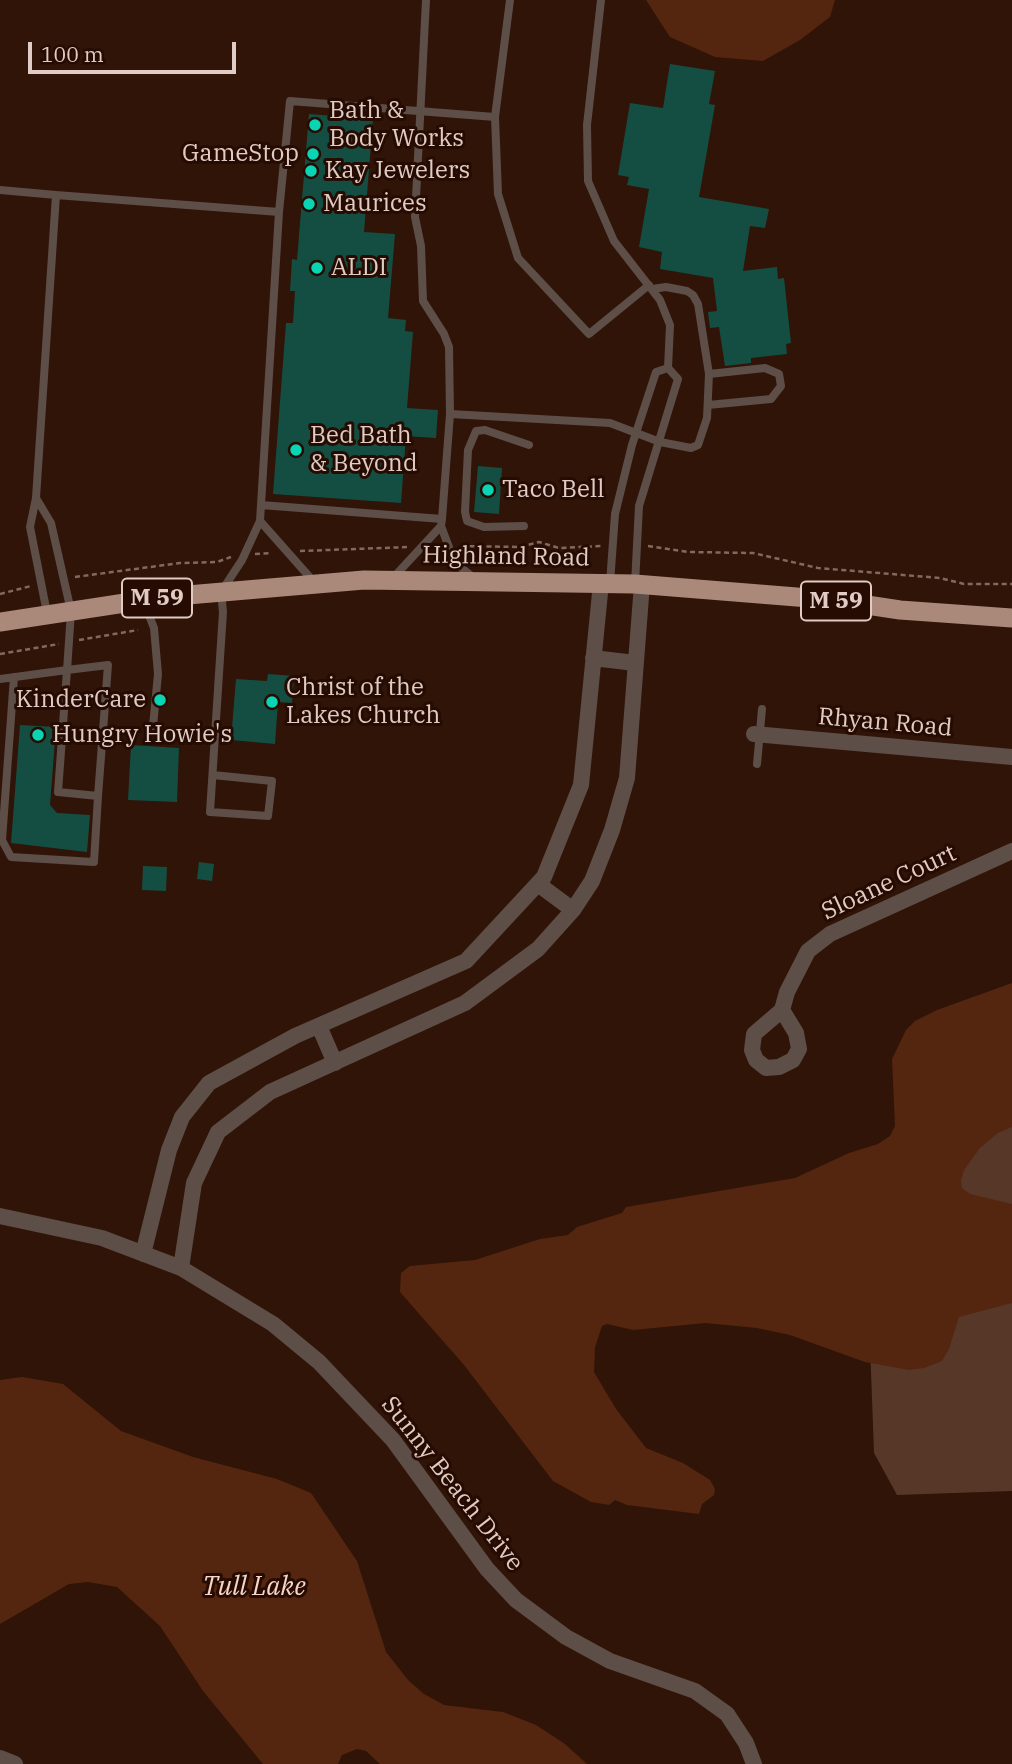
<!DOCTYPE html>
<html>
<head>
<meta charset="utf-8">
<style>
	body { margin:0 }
	#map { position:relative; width:1012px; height:1764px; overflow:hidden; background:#301407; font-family:"IBM Plex Serif",serif }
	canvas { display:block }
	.scale { position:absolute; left:28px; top:42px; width:208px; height:32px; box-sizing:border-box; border:4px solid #e0ccc4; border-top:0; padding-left:9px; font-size:21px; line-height:24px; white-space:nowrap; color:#e0ccc4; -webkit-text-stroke:5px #250b01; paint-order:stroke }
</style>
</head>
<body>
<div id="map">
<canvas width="1012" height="1764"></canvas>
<div class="scale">100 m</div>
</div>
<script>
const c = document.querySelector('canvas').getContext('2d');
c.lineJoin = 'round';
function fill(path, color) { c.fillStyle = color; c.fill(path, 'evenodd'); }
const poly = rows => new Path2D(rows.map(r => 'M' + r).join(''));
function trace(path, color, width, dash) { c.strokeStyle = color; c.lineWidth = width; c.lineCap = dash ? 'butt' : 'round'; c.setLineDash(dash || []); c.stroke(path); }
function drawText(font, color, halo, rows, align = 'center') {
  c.font = font + ' "IBM Plex Serif",serif'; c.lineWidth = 6; c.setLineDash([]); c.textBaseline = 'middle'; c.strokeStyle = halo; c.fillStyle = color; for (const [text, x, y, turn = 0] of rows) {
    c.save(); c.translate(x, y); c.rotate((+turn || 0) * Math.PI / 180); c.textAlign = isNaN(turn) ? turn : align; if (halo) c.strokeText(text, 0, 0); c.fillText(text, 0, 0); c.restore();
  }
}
fill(poly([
	[1012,1103,1012,1491,897,1495,874,1453,870,1344,932,1211]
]), '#573728');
fill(poly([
	[646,0,835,0,830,17,800,40,763,61,715,57,670,37],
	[1012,983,1012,1127,998,1133,980,1148,964,1170,961,1181,962,1188,970,1194,1012,1204,1012,1303,959,1317,949,1349,942,1361,924,1368,909,1370,865,1362,790,1335,757,1328,705,1323,633,1330,607,1324,602,1326,595,1347,594,1372,616,1409,646,1448,683,1463,710,1480,715,1489,714,1495,702,1504,699,1514,627,1505,615,1500,609,1505,591,1502,553,1481,464,1365,400,1292,401,1273,410,1266,475,1260,540,1239,568,1235,577,1227,622,1213,626,1207,795,1178,849,1153,878,1144,890,1136,895,1126,892,1059,906,1030,915,1021,937,1010],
	[22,1377,63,1384,121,1431,193,1457,277,1479,311,1493,357,1561,386,1652,408,1680,424,1694,444,1705,503,1712,536,1725,565,1744,587,1764,380,1764,366,1751,357,1749,342,1755,338,1764,263,1764,203,1691,160,1626,117,1587,88,1582,69,1584,0,1624,0,1380]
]), '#55260f');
fill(poly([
	[670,64,715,71,709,104,715,105,699,197,769,209,765,228,750,226,743,271,777,267,778,279,784,278,791,343,786,344,787,354,751,358,751,363,725,366,719,327,710,328,708,312,717,311,713,278,660,269,662,252,639,247,649,189,627,185,629,177,618,175,630,103,663,108],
	[309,114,373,119,364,232,395,234,388,318,406,320,405,331,413,332,407,408,438,410,436,438,406,436,401,503,273,494,286,323,293,323,295,291,290,291,292,259,297,260],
	[478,466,502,468,499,514,474,512],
	[268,674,294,676,292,703,278,702,275,744,231,740,236,679,267,681],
	[20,725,56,727,50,805,57,813,90,815,87,852,11,843],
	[131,745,179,748,177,802,128,800],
	[199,862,214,864,212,881,197,879],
	[143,866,167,867,166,891,142,890]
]), '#144e42');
trace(poly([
	[461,546,520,547,539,542,559,548,602,546],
	[648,546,689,552,753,553,818,568,940,578,964,584,1012,584],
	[300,551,409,547],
	[255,554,272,553],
	[75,577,180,563,217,562,231,557],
	[0,594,31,586],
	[79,640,138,630],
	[0,654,59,644]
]), '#82695f', 2.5, [5, 3.5]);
trace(poly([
	[426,0,415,217,421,246,423,301,444,334,449,347,450,414],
	[510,0,495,117,498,194,518,258,589,334,649,285],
	[601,0,587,125,588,181,614,241,660,300,670,325,668,368],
	[0,190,56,195,36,498,30,527,47,613],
	[56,195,279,212,260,521,242,560,221,592,223,612,210,812,268,816,272,781,213,775],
	[279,212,290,101,495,117],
	[708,405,771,399,781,386,779,374,765,368,709,374],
	[261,505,442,519,450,414,610,423,660,442,691,448,698,445,707,418,709,374,698,304,693,295,687,291,666,287,652,289],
	[442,519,441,526,450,550,460,567,474,578],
	[260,521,314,582],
	[524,526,484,527,467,521,465,512,468,450,476,431,485,430,529,445],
	[393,578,441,526],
	[610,583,615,514,632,445,656,372,668,368,678,379,639,506,635,584],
	[143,600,154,628,158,674,153,726],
	[14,677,2,840,11,857,94,862,98,796],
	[0,679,67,670,108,665,98,796,58,792,67,670,69,641,71,611,51,523,36,498],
	[757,764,762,709]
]), '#5d4e48', 8);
trace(poly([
	[593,658,635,663],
	[754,734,1012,757],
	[538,884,573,910],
	[782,1010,796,1033,799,1049,793,1060,779,1067,766,1068,756,1060,752,1050,754,1034,782,1010,787,992,808,951,830,934,1012,851],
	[319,1026,335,1063],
	[0,1216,102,1238,181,1268,273,1324,319,1362,393,1440,487,1569,516,1600,566,1637,610,1661,695,1691,727,1714,746,1743,754,1764],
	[143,1254,169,1150,182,1117,209,1083,295,1036,466,961,544,877,581,785,601,583],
	[181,1268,194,1183,218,1132,270,1092,465,1003,538,949,573,910,592,881,612,830,627,778,642,584],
	[0,1758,15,1764]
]), '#5d4e48', 16);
trace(poly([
	[0,622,164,597,364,580,635,584,834,600,900,610,1012,618]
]), '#aa897a', 19);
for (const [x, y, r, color] of [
	[315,125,7,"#09d5b5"],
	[313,154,7,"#09d5b5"],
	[311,171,7,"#09d5b5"],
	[309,204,7,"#09d5b5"],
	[317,268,7,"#09d5b5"],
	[296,450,7,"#09d5b5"],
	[488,490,7,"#09d5b5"],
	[160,700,7,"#09d5b5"],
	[272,702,7,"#09d5b5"],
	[38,735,7,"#09d5b5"]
]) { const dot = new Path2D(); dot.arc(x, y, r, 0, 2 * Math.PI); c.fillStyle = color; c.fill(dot); trace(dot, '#250b01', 2.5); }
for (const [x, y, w] of [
	[157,598,70],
	[836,601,70]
]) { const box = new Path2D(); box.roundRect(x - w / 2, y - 19.5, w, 39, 5); c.fillStyle = '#250b01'; c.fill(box); trace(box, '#e0ccc4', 2); }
drawText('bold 23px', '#e0ccc4', null, [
	["M 59",157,598],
	["M 59",836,601]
]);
drawText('24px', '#e0ccc4', '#250b01', [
	["Bath &",329,111],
	["Body Works",329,139],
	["GameStop",299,154,"right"],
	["Kay Jewelers",325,171],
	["Maurices",323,204],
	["ALDI",331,268],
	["Bed Bath",310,436],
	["& Beyond",310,464],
	["Taco Bell",502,490],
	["Christ of the",286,688],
	["Lakes Church",286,716],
	["KinderCare",146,700,"right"],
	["Hungry Howie's",52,735]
], 'left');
drawText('24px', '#e0ccc4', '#250b01', [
	["Highland Road",506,557,1],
	["Rhyan Road",885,723,5],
	["Sloane Court",889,883,-25],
	["Sunny Beach Drive",452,1484,52]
]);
drawText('italic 26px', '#f7d5c7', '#250b01', [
	["Tull Lake",254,1587]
]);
</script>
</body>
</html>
